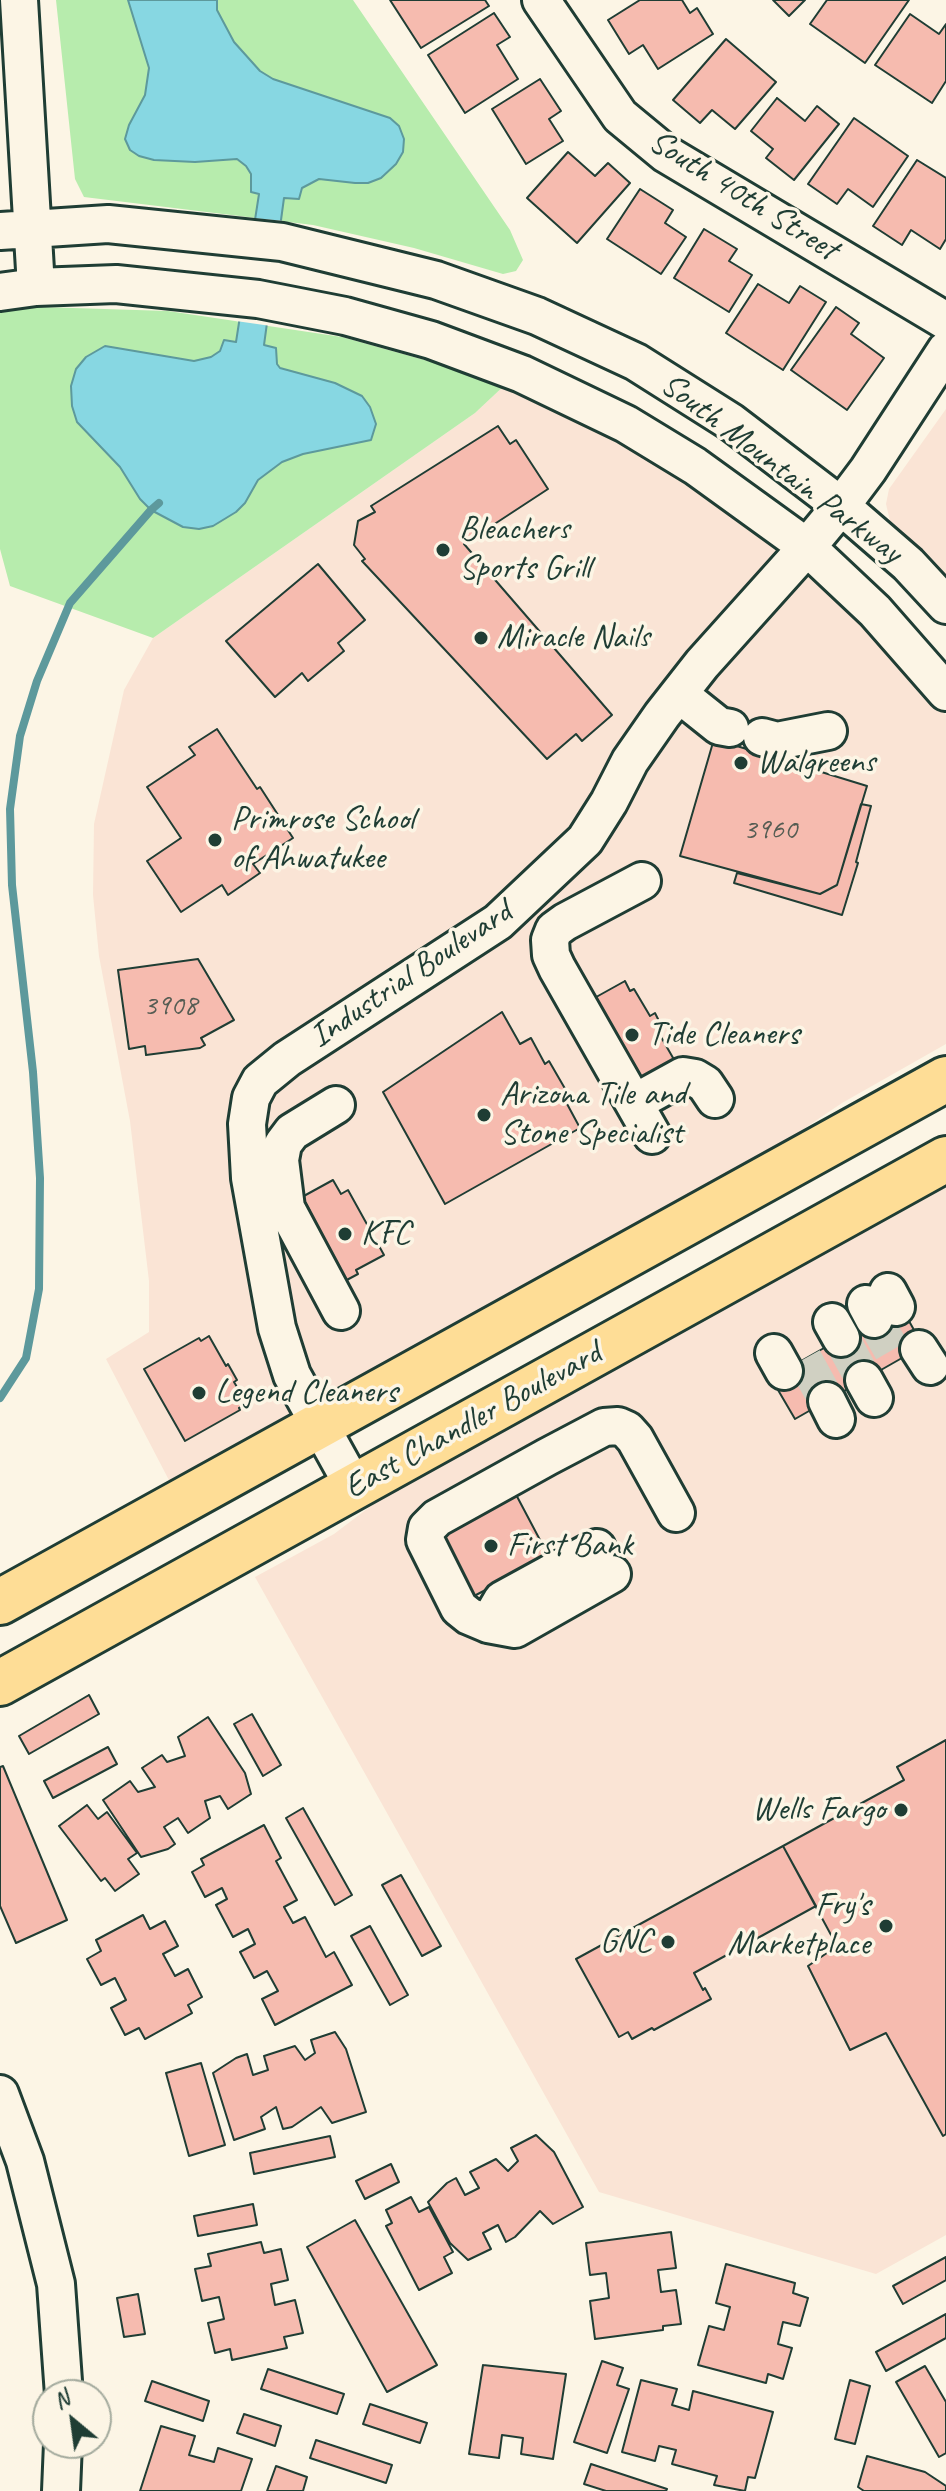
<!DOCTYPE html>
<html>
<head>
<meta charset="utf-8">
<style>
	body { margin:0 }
	#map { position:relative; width:946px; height:2491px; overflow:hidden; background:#fcf5e5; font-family:Caveat,sans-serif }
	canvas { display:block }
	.north { position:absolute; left:32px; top:2379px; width:80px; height:80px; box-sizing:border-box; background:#fcf5e5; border:2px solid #a4ab9e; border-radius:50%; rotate:331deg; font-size:22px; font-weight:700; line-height:32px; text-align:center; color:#1f3d34 }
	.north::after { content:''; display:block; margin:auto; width:28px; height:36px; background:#1f3d34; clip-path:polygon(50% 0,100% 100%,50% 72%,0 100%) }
</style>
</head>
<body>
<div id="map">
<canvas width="946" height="2491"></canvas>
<div class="north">N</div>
</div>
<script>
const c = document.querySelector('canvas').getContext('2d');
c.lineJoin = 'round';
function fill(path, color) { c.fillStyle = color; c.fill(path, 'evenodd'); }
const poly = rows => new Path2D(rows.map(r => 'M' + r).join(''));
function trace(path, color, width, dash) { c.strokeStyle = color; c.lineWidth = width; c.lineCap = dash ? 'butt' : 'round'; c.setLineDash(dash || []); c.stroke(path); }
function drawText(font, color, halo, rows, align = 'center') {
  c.font = font + ' Caveat,sans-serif'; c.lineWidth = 7; c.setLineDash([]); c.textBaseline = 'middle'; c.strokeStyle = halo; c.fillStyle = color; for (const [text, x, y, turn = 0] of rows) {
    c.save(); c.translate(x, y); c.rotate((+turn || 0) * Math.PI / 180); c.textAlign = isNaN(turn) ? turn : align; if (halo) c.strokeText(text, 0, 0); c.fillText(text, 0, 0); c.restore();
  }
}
fill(poly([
	[507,383,615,437,686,478,756,531,843,603,898,660,946,715,946,1044,842,1103,762,1157,172,1486,106,1359,149,1332,149,1281,130,1121,99,956,93,895,94,824,124,690,153,638,475,413],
	[946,409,946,580,897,534,890,521,886,504,889,489],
	[946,1183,946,2235,876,2274,599,2192,255,1577,334,1534,392,1490]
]), '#fae4d5');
fill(poly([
	[56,0,353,0,510,230,523,260,516,271,503,274,414,248,313,225,84,197,75,179],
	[41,307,168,311,342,337,507,383,475,413,153,638,10,586,0,549,0,312]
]), '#b7ecad');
const water = poly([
	[128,0,217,0,217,10,234,42,260,71,273,79,390,118,399,126,404,139,403,152,396,164,381,178,368,183,355,183,319,179,302,188,299,199,284,198,264,345,276,348,277,364,280,368,335,383,362,396,370,407,376,424,371,440,303,454,282,462,258,480,245,503,236,512,213,526,199,529,183,527,151,510,140,499,120,467,77,422,72,406,71,386,76,369,86,357,105,346,194,361,211,357,220,351,224,340,236,342,259,194,251,192,251,174,246,166,237,159,195,162,154,160,139,156,130,150,125,139,129,125,145,95,149,68,128,0]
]);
fill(water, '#87d7e2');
trace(water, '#5d999c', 2);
fill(poly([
	[252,218,285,221,271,326,236,321]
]), '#fcf5e5');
trace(poly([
	[0,1398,26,1358,39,1289,40,1178,33,1072,12,885,10,809,20,736,37,681,70,603,151,510,159,503]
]), '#5d999c', 8);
const building = poly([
	[390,0,485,0,489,6,421,48,390,0],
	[640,0,682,0,690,13,697,8,713,34,658,69,643,45,629,54,608,20,640,0],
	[773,0,805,0,789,16,773,0],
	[827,0,909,0,865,63,810,24,827,0],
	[494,13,510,37,497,45,518,79,465,113,428,55,494,13],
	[910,14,939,34,946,24,946,81,932,103,875,65,910,14],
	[726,39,776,82,735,129,712,110,700,123,673,100,726,39],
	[540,79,561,111,549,119,563,141,526,164,492,109,540,79],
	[777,98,805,121,817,106,839,124,794,180,766,158,773,149,751,131,777,98],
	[854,118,908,156,873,207,848,189,837,204,808,184,854,118],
	[568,152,595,176,608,163,630,183,577,243,527,198,568,152],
	[917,160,946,178,946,239,940,249,911,230,902,245,873,226,917,160],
	[640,189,673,210,665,223,686,237,661,274,607,239,640,189],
	[704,229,737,249,729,261,752,275,729,312,674,278,704,229],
	[758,284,789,303,800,286,826,302,783,370,726,333,758,284],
	[836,307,859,323,851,334,884,358,847,410,791,370,836,307],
	[498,426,510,444,516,440,548,489,464,544,612,715,582,741,576,734,547,759,362,561,365,559,354,545,358,521,375,512,371,506,498,426],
	[318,564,365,620,338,643,344,651,308,681,302,673,275,697,226,641,318,564],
	[217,729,257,789,260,787,293,838,253,864,260,873,228,895,222,885,181,912,147,861,181,838,147,787,195,755,189,747,217,729],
	[714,739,867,786,837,885,820,894,680,856,714,739],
	[861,804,871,806,856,862,858,863,842,915,734,883,737,873,820,894,837,885,861,804],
	[198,959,234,1020,201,1038,205,1045,200,1048,146,1055,145,1046,129,1049,118,970,198,959],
	[625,981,630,991,634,989,650,1016,655,1013,662,1027,657,1030,676,1063,639,1083,589,1001,625,981],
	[502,1012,520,1044,531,1038,545,1064,549,1061,571,1099,566,1102,580,1128,445,1204,383,1092,502,1012],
	[333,1180,341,1194,348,1190,384,1255,356,1270,358,1274,343,1282,307,1213,310,1211,302,1197,333,1180],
	[900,1305,923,1346,795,1419,771,1378,900,1305],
	[209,1336,226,1366,228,1364,237,1380,234,1382,247,1404,239,1408,240,1410,185,1441,144,1369,199,1338,201,1341,209,1336],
	[512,1487,549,1557,474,1596,470,1589,464,1592,433,1535,512,1487],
	[89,1695,99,1714,29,1754,19,1736,89,1695],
	[252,1714,281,1765,263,1776,234,1724,252,1714],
	[208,1717,245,1773,251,1794,228,1809,220,1796,205,1801,210,1818,188,1833,178,1818,164,1827,175,1844,168,1849,141,1857,103,1800,130,1781,138,1792,155,1787,142,1768,162,1755,167,1762,185,1756,178,1737,208,1717],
	[946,1740,946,2134,943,2136,886,2033,850,2050,808,1966,837,1946,783,1846,904,1780,897,1767,946,1740],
	[108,1747,117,1764,53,1798,44,1781,108,1747],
	[3,1766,67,1920,16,1943,0,1906,0,1767,3,1766],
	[87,1805,98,1819,107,1812,137,1853,128,1859,139,1874,115,1891,105,1878,101,1881,59,1826,87,1805],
	[303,1808,352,1895,335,1905,286,1818,303,1808],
	[264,1825,281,1858,276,1861,297,1900,284,1907,293,1923,305,1917,326,1957,334,1952,352,1985,275,2025,262,1999,278,1991,267,1971,254,1978,240,1952,255,1944,248,1929,233,1937,216,1905,227,1899,222,1888,205,1897,192,1872,204,1865,201,1859,264,1825],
	[783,1846,816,1906,694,1973,703,1990,705,1988,711,1999,654,2030,652,2028,632,2039,628,2032,619,2037,576,1959,783,1846],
	[401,1875,441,1946,422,1956,382,1885,401,1875],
	[143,1915,150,1929,165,1921,178,1946,163,1954,175,1976,188,1969,202,1997,188,2005,192,2013,145,2039,139,2028,125,2035,111,2008,126,2000,115,1978,101,1985,87,1959,101,1951,96,1940,143,1915],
	[370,1926,408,1995,390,2005,351,1936,370,1926],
	[335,2032,346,2049,366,2112,332,2123,321,2107,292,2127,283,2129,276,2107,261,2117,265,2129,234,2140,213,2073,236,2058,247,2054,253,2075,268,2070,264,2056,295,2046,305,2060,315,2053,311,2040,335,2032],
	[201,2063,225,2145,189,2156,166,2073,201,2063],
	[536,2135,554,2152,583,2207,553,2224,540,2211,515,2237,506,2242,498,2225,483,2233,491,2249,468,2260,450,2243,428,2202,447,2183,456,2178,465,2195,479,2188,470,2172,496,2159,508,2171,518,2161,511,2148,536,2135],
	[330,2136,335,2157,254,2174,250,2153,330,2136],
	[391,2164,399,2182,365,2199,356,2181,391,2164],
	[411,2197,419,2212,429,2207,453,2252,444,2257,452,2273,419,2290,386,2226,392,2223,386,2210,411,2197],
	[253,2204,257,2225,198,2236,194,2216,253,2204],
	[355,2220,437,2365,387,2392,307,2247,355,2220],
	[671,2232,676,2268,658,2270,661,2292,676,2290,681,2324,663,2326,663,2330,595,2339,590,2301,609,2298,606,2273,590,2275,586,2243,671,2232],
	[261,2242,264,2253,281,2249,288,2280,271,2284,275,2305,295,2300,303,2333,284,2337,287,2348,232,2360,230,2349,215,2353,208,2323,224,2319,219,2297,202,2301,195,2269,211,2266,208,2254,261,2242],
	[946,2257,946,2280,903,2304,893,2286,946,2257],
	[726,2264,795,2283,793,2293,808,2298,800,2326,783,2322,778,2344,792,2348,783,2379,768,2374,766,2383,698,2365,709,2326,724,2330,730,2307,716,2303,726,2264],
	[138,2294,145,2334,124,2337,117,2298,138,2294],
	[946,2314,946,2338,886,2371,876,2352,946,2314],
	[602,2361,623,2368,617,2385,629,2389,607,2453,574,2442,602,2361],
	[483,2365,566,2374,553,2459,521,2454,523,2438,502,2435,499,2458,469,2454,483,2365],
	[925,2366,946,2402,946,2453,939,2457,896,2382,925,2366],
	[268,2369,344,2394,337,2414,261,2389,268,2369],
	[641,2380,677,2389,672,2405,689,2410,693,2391,773,2412,755,2478,748,2477,745,2491,714,2485,717,2476,672,2464,676,2450,659,2446,655,2461,622,2452,641,2380],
	[850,2380,870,2386,855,2444,835,2439,850,2380],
	[152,2381,209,2401,203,2421,145,2401,152,2381],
	[370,2404,427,2423,420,2443,363,2424,370,2404],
	[244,2414,281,2426,275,2446,237,2433,244,2414],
	[161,2426,195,2436,189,2455,214,2462,218,2448,252,2459,241,2491,140,2491,161,2426],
	[316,2440,392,2465,386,2483,310,2458,316,2440],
	[867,2456,925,2472,946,2486,946,2491,864,2491,858,2487,867,2456],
	[591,2464,667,2489,666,2491,606,2491,584,2484,591,2464],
	[276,2466,307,2477,303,2491,267,2491,276,2466]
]);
fill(building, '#f6bbaf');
trace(building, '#1f3d34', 2);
trace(poly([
	[874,1319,898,1361],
	[841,1338,864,1380],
	[804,1359,827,1401]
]), '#d0d0c2', 36, [36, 18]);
const minor = poly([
	[19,0,36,287],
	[541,0,620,116,666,154,946,321],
	[0,231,108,224,282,242,436,280,537,316,636,362,731,422,841,506,908,564,946,605],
	[0,292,36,287,116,284,258,299,345,316,431,340,522,374,626,424,695,466,807,547,875,611,946,692],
	[679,694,719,726,730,728],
	[762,737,777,741,828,731],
	[642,881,565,922,554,930,550,940,551,955,557,968,652,1135],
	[634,1103,683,1076,695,1078,705,1084,715,1099],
	[336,1105,292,1132,283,1144,280,1160,286,1208,341,1311],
	[888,1292,896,1307],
	[866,1304,874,1319],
	[832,1322,841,1338],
	[919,1349,930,1366],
	[774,1353,784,1371],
	[864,1380,874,1398],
	[827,1401,836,1419],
	[354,1487,292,1375,277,1328,250,1178,247,1124,251,1098,260,1081,287,1059,498,922,585,840,609,802,630,761,662,715,702,664,807,547,841,506,868,470,946,350],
	[612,1574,515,1629,488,1624,469,1616,459,1608,425,1540,427,1528,437,1518,547,1457,604,1427,618,1426,627,1430,635,1439,676,1513],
	[488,1624,502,1600,597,1548],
	[0,2094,25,2161,56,2284,64,2395],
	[61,2491,63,2443]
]);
const major = poly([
	[0,1602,946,1079],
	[0,1683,946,1159]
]);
trace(minor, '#1f3d34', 42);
trace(major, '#1f3d34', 50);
trace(minor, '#fcf5e5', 36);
trace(major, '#fedd96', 44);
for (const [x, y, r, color] of [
	[443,550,8,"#1f3d34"],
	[481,638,8,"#1f3d34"],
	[741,763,8,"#1f3d34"],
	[215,840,8,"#1f3d34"],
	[632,1035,8,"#1f3d34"],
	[484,1115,8,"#1f3d34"],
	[345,1234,8,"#1f3d34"],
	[199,1393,8,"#1f3d34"],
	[491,1546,8,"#1f3d34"],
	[901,1810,8,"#1f3d34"],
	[886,1926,8,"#1f3d34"],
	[668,1942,8,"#1f3d34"]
]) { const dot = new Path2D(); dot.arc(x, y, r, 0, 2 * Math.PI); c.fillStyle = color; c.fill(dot); trace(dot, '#fcf5e5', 3); }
drawText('30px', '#555c53', null, [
	["3960",770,830],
	["3908",170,1006]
]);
drawText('34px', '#1f3d34', '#fcf5e5', [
	["South 40th Street",743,196,32],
	["South Mountain Parkway",781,469,37],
	["Industrial Boulevard",411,975,-34],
	["East Chandler Boulevard",473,1421,-29]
]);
drawText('34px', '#1f3d34', '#fcf5e5', [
	["Bleachers",459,530],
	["Sports Grill",459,569],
	["Miracle Nails",497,638],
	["Walgreens",757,763],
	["Primrose School",231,820],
	["of Ahwatukee",231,859],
	["Tide Cleaners",648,1035],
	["Arizona Tile and",500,1095],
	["Stone Specialist",500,1134],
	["KFC",361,1234],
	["Legend Cleaners",215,1393],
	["First Bank",507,1546],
	["Wells Fargo",885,1810,"right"],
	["Fry's",870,1906,"right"],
	["Marketplace",870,1945,"right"],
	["GNC",652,1942,"right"]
], 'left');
</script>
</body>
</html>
